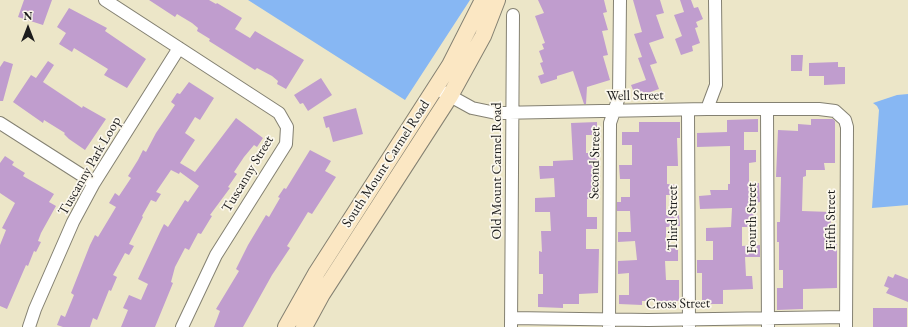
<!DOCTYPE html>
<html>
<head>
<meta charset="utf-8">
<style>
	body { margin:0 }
	#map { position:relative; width:908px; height:327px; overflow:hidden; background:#ece6c8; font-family:"EB Garamond",serif }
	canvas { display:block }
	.north { position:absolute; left:8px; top:8px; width:40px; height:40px; -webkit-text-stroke:3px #fbf7ec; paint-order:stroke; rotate:0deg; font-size:11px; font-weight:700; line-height:16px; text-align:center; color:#1c1c1c }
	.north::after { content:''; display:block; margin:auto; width:14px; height:18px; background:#1c1c1c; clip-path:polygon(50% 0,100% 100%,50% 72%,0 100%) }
</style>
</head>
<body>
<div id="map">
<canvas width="908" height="327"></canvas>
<div class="north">N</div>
</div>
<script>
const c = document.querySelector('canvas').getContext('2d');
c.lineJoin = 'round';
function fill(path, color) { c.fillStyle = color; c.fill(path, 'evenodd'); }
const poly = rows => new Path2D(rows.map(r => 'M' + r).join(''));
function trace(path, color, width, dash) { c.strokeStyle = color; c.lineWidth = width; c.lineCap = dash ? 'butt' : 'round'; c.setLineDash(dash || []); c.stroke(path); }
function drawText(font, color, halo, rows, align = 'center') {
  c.font = font + ' "EB Garamond",serif'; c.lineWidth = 3.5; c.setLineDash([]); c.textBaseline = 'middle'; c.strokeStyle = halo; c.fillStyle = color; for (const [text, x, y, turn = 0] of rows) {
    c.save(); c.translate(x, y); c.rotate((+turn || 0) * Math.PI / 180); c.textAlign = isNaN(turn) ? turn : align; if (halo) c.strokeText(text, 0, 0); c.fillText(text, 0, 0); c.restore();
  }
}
fill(poly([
	[248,0,470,0,405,100],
	[908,94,908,205,872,208,879,110,877,106,873,103,897,95]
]), '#87b7f3');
fill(poly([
	[24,0,52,0,43,25,18,17],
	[149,0,209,0,216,4,217,3,242,18,235,29,250,38,255,31,304,60,286,89,277,84,278,81,272,76,257,68,255,70,209,41,210,39,197,31,198,28,192,23,177,14,175,17],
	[538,0,604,0,607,12,603,13,608,30,602,31,608,55,603,56,610,80,587,87,586,104,584,104,573,71,557,76,557,79,541,84,538,76,544,74,540,63,543,62,539,51,544,49,542,44,545,43,535,16,544,13],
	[633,0,660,0,664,13,656,15,664,38,649,43,657,63,650,65,659,89,636,97,631,85,646,80,638,58,642,57,634,34,642,32],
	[680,0,691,0,694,8,698,7,703,19,696,22,698,27,695,28,700,43,692,46,693,51,681,55,675,39,682,36,674,15,684,12],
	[69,8,107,28,105,31,146,59,127,88,104,75,108,69,74,48,72,52,59,44,66,33,57,27],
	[791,55,803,55,802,71,791,71],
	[4,61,13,64,3,101,0,101,0,67],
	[48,61,54,65,43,82,82,108,83,106,106,119,85,150,69,139,64,134,65,133,44,120,43,123,13,102,31,75,36,78],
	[838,62,838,67,845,67,845,84,824,85,824,76,809,76,809,63],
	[321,78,332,95,308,111,303,103,300,104,294,95],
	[189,82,214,98,200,120,195,117,185,133,195,140,180,163,195,172,236,118,263,138,257,147,254,145,244,157,234,172,237,174,228,187,230,188,210,215,212,216,201,234,198,233,189,250,185,248,175,267,171,282,173,283,155,327,121,327,128,310,123,308,129,295,141,300,148,284,138,279,160,232,164,224,168,227,185,200,188,202,199,186,180,172,179,174,171,170,156,192,161,194,156,202,151,200,142,216,143,217,129,244,134,246,129,255,125,253,113,275,117,277,111,291,109,290,97,320,93,318,90,327,63,327,57,325,61,315,65,317,74,295,71,293,90,245,95,235,98,237,116,207,109,203,115,193,119,196,131,178,128,176,138,160,143,150,146,152,156,133,175,105,171,102,177,93,180,94],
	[356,108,363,134,333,142,329,127,326,128,323,117],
	[758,119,758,132,744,132,744,150,756,150,756,162,749,163,749,183,759,183,760,202,754,203,753,227,742,227,742,246,760,245,760,257,745,257,746,276,752,276,753,289,723,290,723,304,702,304,702,273,697,273,697,260,713,260,713,241,706,241,706,228,731,227,732,208,700,209,699,196,711,195,710,190,728,190,728,184,730,184,730,146,697,147,697,133,727,132,727,120],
	[811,119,833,119,835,121,835,163,824,163,825,170,806,170,806,176,803,177,802,211,831,212,830,244,837,244,837,288,803,289,803,309,777,310,777,288,783,288,783,270,779,270,779,242,777,242,777,222,780,222,781,177,776,177,778,130,798,131,798,124,811,125],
	[597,122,597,135,586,135,586,153,597,153,598,169,598,198,587,199,587,217,597,217,597,229,586,229,586,249,599,249,598,293,579,294,579,304,563,304,563,308,538,307,538,294,543,294,543,274,539,274,539,251,542,252,541,231,551,231,550,212,535,212,535,198,555,197,554,178,540,179,539,166,553,166,553,161,573,160,571,123],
	[639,122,680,122,680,138,677,138,678,166,667,166,667,184,678,185,677,195,666,195,666,215,679,215,680,226,666,227,666,248,678,247,678,261,665,261,666,280,679,280,679,301,642,301,642,305,619,304,619,295,629,295,629,273,618,274,618,261,637,260,635,241,618,242,618,232,631,232,630,211,617,211,617,202,621,202,621,197,630,197,630,179,620,179,619,165,632,165,632,145,622,145,622,132,639,132],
	[310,150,331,161,325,171,336,177,312,214,308,212,297,230,287,246,290,248,272,275,243,327,214,327,220,311,216,309,239,271,236,269,248,245,266,215,269,217,280,198,278,197,284,188,286,189],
	[5,156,14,162,12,165,25,173,23,176,54,194,49,202,56,206,41,233,38,241,41,242,36,252,34,251,28,266,26,265,7,309,0,306,0,245,6,230,2,228,15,203,0,193,0,163],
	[895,274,908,279,908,302,886,293,889,288,884,286,888,276,893,278],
	[873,308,907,308,907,327,873,327]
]), '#c09dce');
const street = poly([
	[105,0,279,113,287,127,286,144,216,255,182,327],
	[443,92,472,108,496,113,707,109,819,109,835,111,845,120,847,127,846,327],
	[707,109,716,85,715,0],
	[767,109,768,327],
	[688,110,689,327],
	[0,123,94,183],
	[511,318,648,320,846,317],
	[29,327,35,309,73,222,94,183,179,48],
	[511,327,513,15],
	[609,327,610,123,619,97,620,0]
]);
const secondary = poly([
	[286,327,317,272,450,65,483,0],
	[304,327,322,294,450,96,483,36,497,0]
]);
trace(street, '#848172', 14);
trace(secondary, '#848172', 18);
trace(street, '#fff', 12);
trace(secondary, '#fbe7c3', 16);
drawText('14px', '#1c1c1c', '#fbf7ec', [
	["Well Street",635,96,-1],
	["Second Street",595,163,-89],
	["South Mount Carmel Road",386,164,-57],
	["Tuscanny Park Loop",90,166,-60],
	["Old Mount Carmel Road",497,171,-90],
	["Tuscanny Street",248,174,-59],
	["Third Street",673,218,-90],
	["Fourth Street",752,218,-90],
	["Fifth Street",831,220,-90],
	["Cross Street",678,304,-1]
]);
</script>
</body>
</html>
